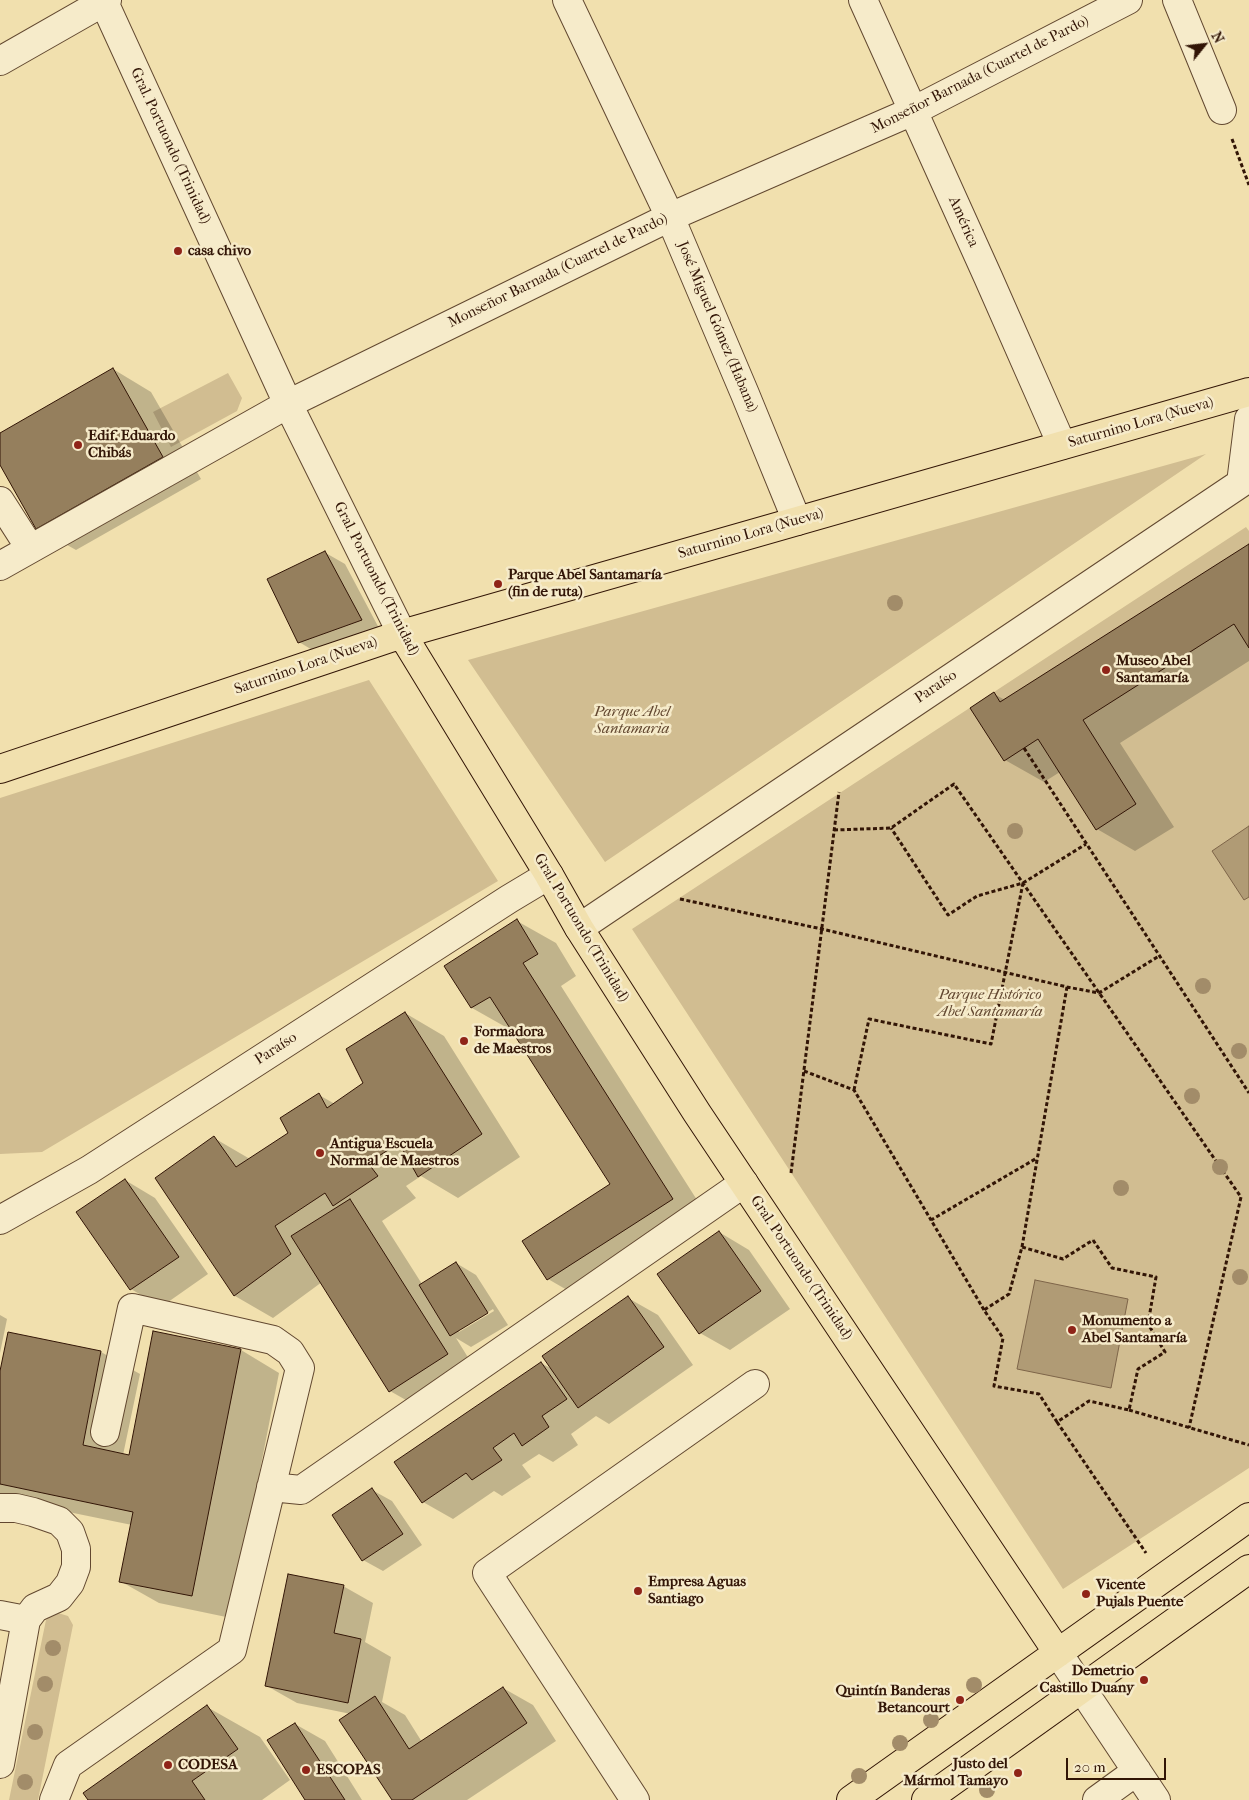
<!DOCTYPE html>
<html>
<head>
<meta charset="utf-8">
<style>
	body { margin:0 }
	#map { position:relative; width:1249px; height:1800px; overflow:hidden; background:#f1e0ae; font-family:"IM FELL French Canon",serif }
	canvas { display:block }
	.north { position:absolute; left:1179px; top:20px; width:50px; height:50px; -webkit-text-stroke:4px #f6ebca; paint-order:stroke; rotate:61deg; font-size:14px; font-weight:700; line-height:20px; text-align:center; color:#321506 }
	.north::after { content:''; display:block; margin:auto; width:18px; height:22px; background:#321506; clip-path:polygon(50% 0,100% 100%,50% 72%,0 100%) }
	.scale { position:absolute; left:1066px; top:1758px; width:100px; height:22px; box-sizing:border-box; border:2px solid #321506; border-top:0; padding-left:6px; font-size:15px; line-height:18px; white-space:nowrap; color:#321506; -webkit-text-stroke:4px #f6ebca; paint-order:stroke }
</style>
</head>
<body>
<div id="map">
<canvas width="1249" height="1800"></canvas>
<div class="north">N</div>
<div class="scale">20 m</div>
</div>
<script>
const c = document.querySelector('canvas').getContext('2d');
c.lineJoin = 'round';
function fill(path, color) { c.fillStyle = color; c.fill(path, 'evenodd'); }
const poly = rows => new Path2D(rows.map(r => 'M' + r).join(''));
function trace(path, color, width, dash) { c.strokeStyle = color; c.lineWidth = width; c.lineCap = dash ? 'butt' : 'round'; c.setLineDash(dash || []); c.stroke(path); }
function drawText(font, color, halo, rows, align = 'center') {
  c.font = font + ' "IM FELL French Canon",serif'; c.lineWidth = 5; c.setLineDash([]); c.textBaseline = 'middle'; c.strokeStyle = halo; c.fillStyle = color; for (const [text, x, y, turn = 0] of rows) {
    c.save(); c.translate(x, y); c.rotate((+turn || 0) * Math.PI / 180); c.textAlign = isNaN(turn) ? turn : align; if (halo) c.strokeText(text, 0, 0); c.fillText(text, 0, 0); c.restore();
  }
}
fill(poly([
	[228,373,242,398,237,411,171,447,153,412],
	[1206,454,605,862,468,660],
	[1246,527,1249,531,1249,1468,1063,1589,632,929],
	[369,680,498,881,42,1152,0,1154,0,798],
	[58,1613,68,1616,73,1625,38,1800,9,1800,46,1620,50,1617]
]), '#d1bd91');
const water = poly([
	[1249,826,1249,897,1244,900,1212,851,1249,826],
	[1035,1280,1128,1299,1111,1388,1017,1369,1035,1280]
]);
fill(water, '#b09b75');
trace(water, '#7e6549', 1);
fill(poly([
	[113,369,151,392,201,479,76,550,37,528,0,462,0,434],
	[1249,545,1249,661,1120,743,1174,827,1135,851,1097,829,1060,772,1044,782,1005,760,994,694,1005,700],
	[324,552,345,564,381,632,319,654,299,642],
	[517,921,556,943,576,976,561,986,711,1222,586,1301,548,1279,612,1185,512,1029,511,1030,472,1008,446,966],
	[405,1013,444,1036,520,1157,458,1198,421,1176,406,1186,416,1198,382,1221,422,1284,456,1263,476,1275,508,1325,471,1347,456,1338,477,1372,420,1408,390,1391,322,1282,273,1318,235,1296,214,1138,250,1159,289,1133,319,1095,335,1104,365,1083],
	[493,1309,494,1311,459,1332,459,1330],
	[125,1180,155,1198,208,1274,161,1307,131,1289,78,1212],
	[719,1232,749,1250,790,1309,730,1350,700,1333],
	[628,1298,658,1315,693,1365,609,1424,596,1416,571,1434,578,1445,553,1462,539,1454,522,1465,531,1477,502,1496,494,1491,453,1519,423,1502,541,1363,554,1370],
	[0,1315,7,1319,0,1353],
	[154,1332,241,1350,279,1373,231,1618,159,1603,120,1581,132,1525,0,1498,0,1377,9,1333,101,1352,140,1374,123,1455,130,1456],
	[372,1490,392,1501,422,1545,383,1571,363,1560],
	[343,1586,373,1603,365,1642,391,1657,382,1702,405,1715,422,1742,503,1688,533,1705,556,1741,467,1800,393,1800,351,1714,297,1703,267,1686],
	[207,1707,260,1737,290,1780,262,1800,89,1800],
	[295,1724,325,1741,362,1800,307,1800]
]), '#0003');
const building = poly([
	[113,368,163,457,36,529,0,465,0,433,113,368],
	[1249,544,1249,648,1234,624,1083,720,1136,804,1096,830,1038,739,1004,761,970,708,994,692,1000,702,1249,544],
	[325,551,362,620,298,643,267,579,325,551],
	[517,919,538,954,523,963,673,1199,547,1280,522,1241,610,1184,490,997,471,1008,444,966,517,919],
	[405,1012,482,1134,418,1177,399,1143,368,1163,378,1176,333,1206,325,1193,275,1226,291,1254,234,1296,155,1178,214,1136,236,1167,288,1133,280,1118,319,1093,327,1108,363,1083,346,1049,405,1012],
	[125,1179,179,1257,130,1290,76,1212,125,1179],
	[350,1199,448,1354,389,1392,291,1236,350,1199],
	[719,1231,761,1291,699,1334,657,1274,719,1231],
	[456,1262,488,1313,450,1336,419,1285,456,1262],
	[628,1296,664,1347,578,1408,542,1356,628,1296],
	[153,1331,241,1349,192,1596,119,1582,133,1512,0,1484,0,1371,8,1332,101,1351,83,1445,129,1455,153,1331],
	[541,1362,567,1399,542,1416,549,1427,522,1446,514,1433,493,1448,502,1460,472,1480,466,1473,422,1503,394,1462,541,1362],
	[372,1488,403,1534,362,1561,332,1515,372,1488],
	[288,1574,344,1585,334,1633,361,1639,348,1703,265,1686,288,1574],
	[503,1687,527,1723,412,1800,392,1800,339,1720,375,1696,409,1749,503,1687],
	[207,1705,238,1749,192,1781,205,1800,88,1800,83,1793,207,1705],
	[295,1723,345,1800,305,1800,267,1740,295,1723]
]);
fill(building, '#957f5d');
trace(building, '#321506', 1);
const minor = poly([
	[103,0,288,404,402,634],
	[567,0,670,217,745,394,797,521],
	[863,0,988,277,1062,445],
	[1177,0,1222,110],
	[0,61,107,0],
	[0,501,30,548],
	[0,566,288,404,670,217,913,111,1128,0],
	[579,928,1241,483,1249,419],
	[0,1220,89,1170,509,899,549,875],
	[271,1487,301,1490,744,1183],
	[0,1508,16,1508,33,1512,59,1521,70,1532,76,1549,76,1567,70,1583,59,1597,35,1608,26,1620,0,1764],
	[0,1615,26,1620],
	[1058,1653,1156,1800],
	[54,1800,68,1765,232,1650,300,1368,290,1352,273,1340,132,1308,105,1432],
	[635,1800,487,1573,755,1384],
	[1097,1800,1137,1771]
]);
const major = poly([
	[402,634,549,875,579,928,697,1113,1058,1653],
	[0,769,402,634,1249,392],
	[851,1800,1249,1517],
	[926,1800,1249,1569]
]);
trace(minor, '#624830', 30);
trace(major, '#321506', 30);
trace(poly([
	[1232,139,1249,185],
	[1024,748,1249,1093],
	[834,830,891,828,954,784,1241,1197,1189,1428],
	[1023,883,1086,844],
	[680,899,822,929,1067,987,1099,993,1159,956],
	[804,1071,854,1090,931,1220],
	[854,1090,869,1019,991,1044,1023,883,977,896,948,915,891,828],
	[791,1173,839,792],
	[1093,1240,1112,1268,1156,1277,1148,1324,1165,1352,1138,1369,1129,1410,1089,1401,1057,1422,1039,1394,994,1386,1003,1338,984,1310,1009,1294,1022,1247,1063,1259,1093,1240],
	[1022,1247,1067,987],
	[984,1310,931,1220,1037,1158],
	[1129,1410,1249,1445],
	[1057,1422,1146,1553]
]), '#321506', 3, [4, 2.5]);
trace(minor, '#f6ebca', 28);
trace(major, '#f1e0ae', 28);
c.fillStyle = '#a28c69';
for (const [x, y] of [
	[895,603],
	[1015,831],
	[1203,986],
	[1239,1051],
	[1192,1096],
	[1220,1167],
	[1121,1188],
	[1240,1277],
	[53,1648],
	[45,1684],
	[974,1685],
	[931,1720],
	[35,1732],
	[900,1743],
	[859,1776],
	[25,1782],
	[987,1790]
]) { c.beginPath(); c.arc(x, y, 8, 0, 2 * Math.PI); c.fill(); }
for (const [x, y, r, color] of [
	[178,251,5,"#8f2418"],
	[78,445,5,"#8f2418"],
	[498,584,5,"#8f2418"],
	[1106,670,5,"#8f2418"],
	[464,1041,5,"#8f2418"],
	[320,1153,5,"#8f2418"],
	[1072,1330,5,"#8f2418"],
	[638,1591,5,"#8f2418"],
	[1086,1594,5,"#8f2418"],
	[1144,1680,5,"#8f2418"],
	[960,1700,5,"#8f2418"],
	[168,1765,5,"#8f2418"],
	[306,1770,5,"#8f2418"],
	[1018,1773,5,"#8f2418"]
]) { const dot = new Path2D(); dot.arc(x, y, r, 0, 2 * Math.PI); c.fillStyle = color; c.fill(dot); trace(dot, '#f6ebca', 2); }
drawText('15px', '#321506', '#f6ebca', [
	["Monseñor Barnada (Cuartel de Pardo)",980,75,-27],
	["Gral. Portuondo (Trinidad)",170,146,65],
	["América",963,222,66],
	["Monseñor Barnada (Cuartel de Pardo)",558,271,-26],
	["José Miguel Gómez (Habana)",717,327,67],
	["Saturnino Lora (Nueva)",1141,423,-16],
	["Saturnino Lora (Nueva)",751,534,-16],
	["Gral. Portuondo (Trinidad)",376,579,63],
	["Saturnino Lora (Nueva)",306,666,-19],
	["Paraíso",936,687,-34],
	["Gral. Portuondo (Trinidad)",581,928,59],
	["Paraíso",276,1049,-33],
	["Gral. Portuondo (Trinidad)",801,1268,56]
]);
drawText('bold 15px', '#321506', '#f6ebca', [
	["casa chivo",188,251],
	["Edif. Eduardo",88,436],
	["Chibás",88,453],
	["Parque Abel Santamaría",508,575],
	["(fin de ruta)",508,592],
	["Museo Abel",1116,661],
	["Santamaría",1116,678],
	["Formadora",474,1032],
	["de Maestros",474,1049],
	["Antigua Escuela",330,1144],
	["Normal de Maestros",330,1161],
	["Monumento a",1082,1321],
	["Abel Santamaría",1082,1338],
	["Empresa Aguas",648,1582],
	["Santiago",648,1599],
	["Vicente",1096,1585],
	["Pujals Puente",1096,1602],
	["Demetrio",1134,1671,"right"],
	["Castillo Duany",1134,1688,"right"],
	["Quintín Banderas",950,1691,"right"],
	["Betancourt",950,1708,"right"],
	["Justo del",1008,1764,"right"],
	["Mármol Tamayo",1008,1781,"right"],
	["CODESA",178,1765],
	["ESCOPAS",316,1770]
], 'left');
drawText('italic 15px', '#624730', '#f6ebca', [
	["Parque Abel",632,712],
	["Santamaria",632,729],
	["Parque Histórico",990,995],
	["Abel Santamaría",990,1012]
]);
</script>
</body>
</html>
